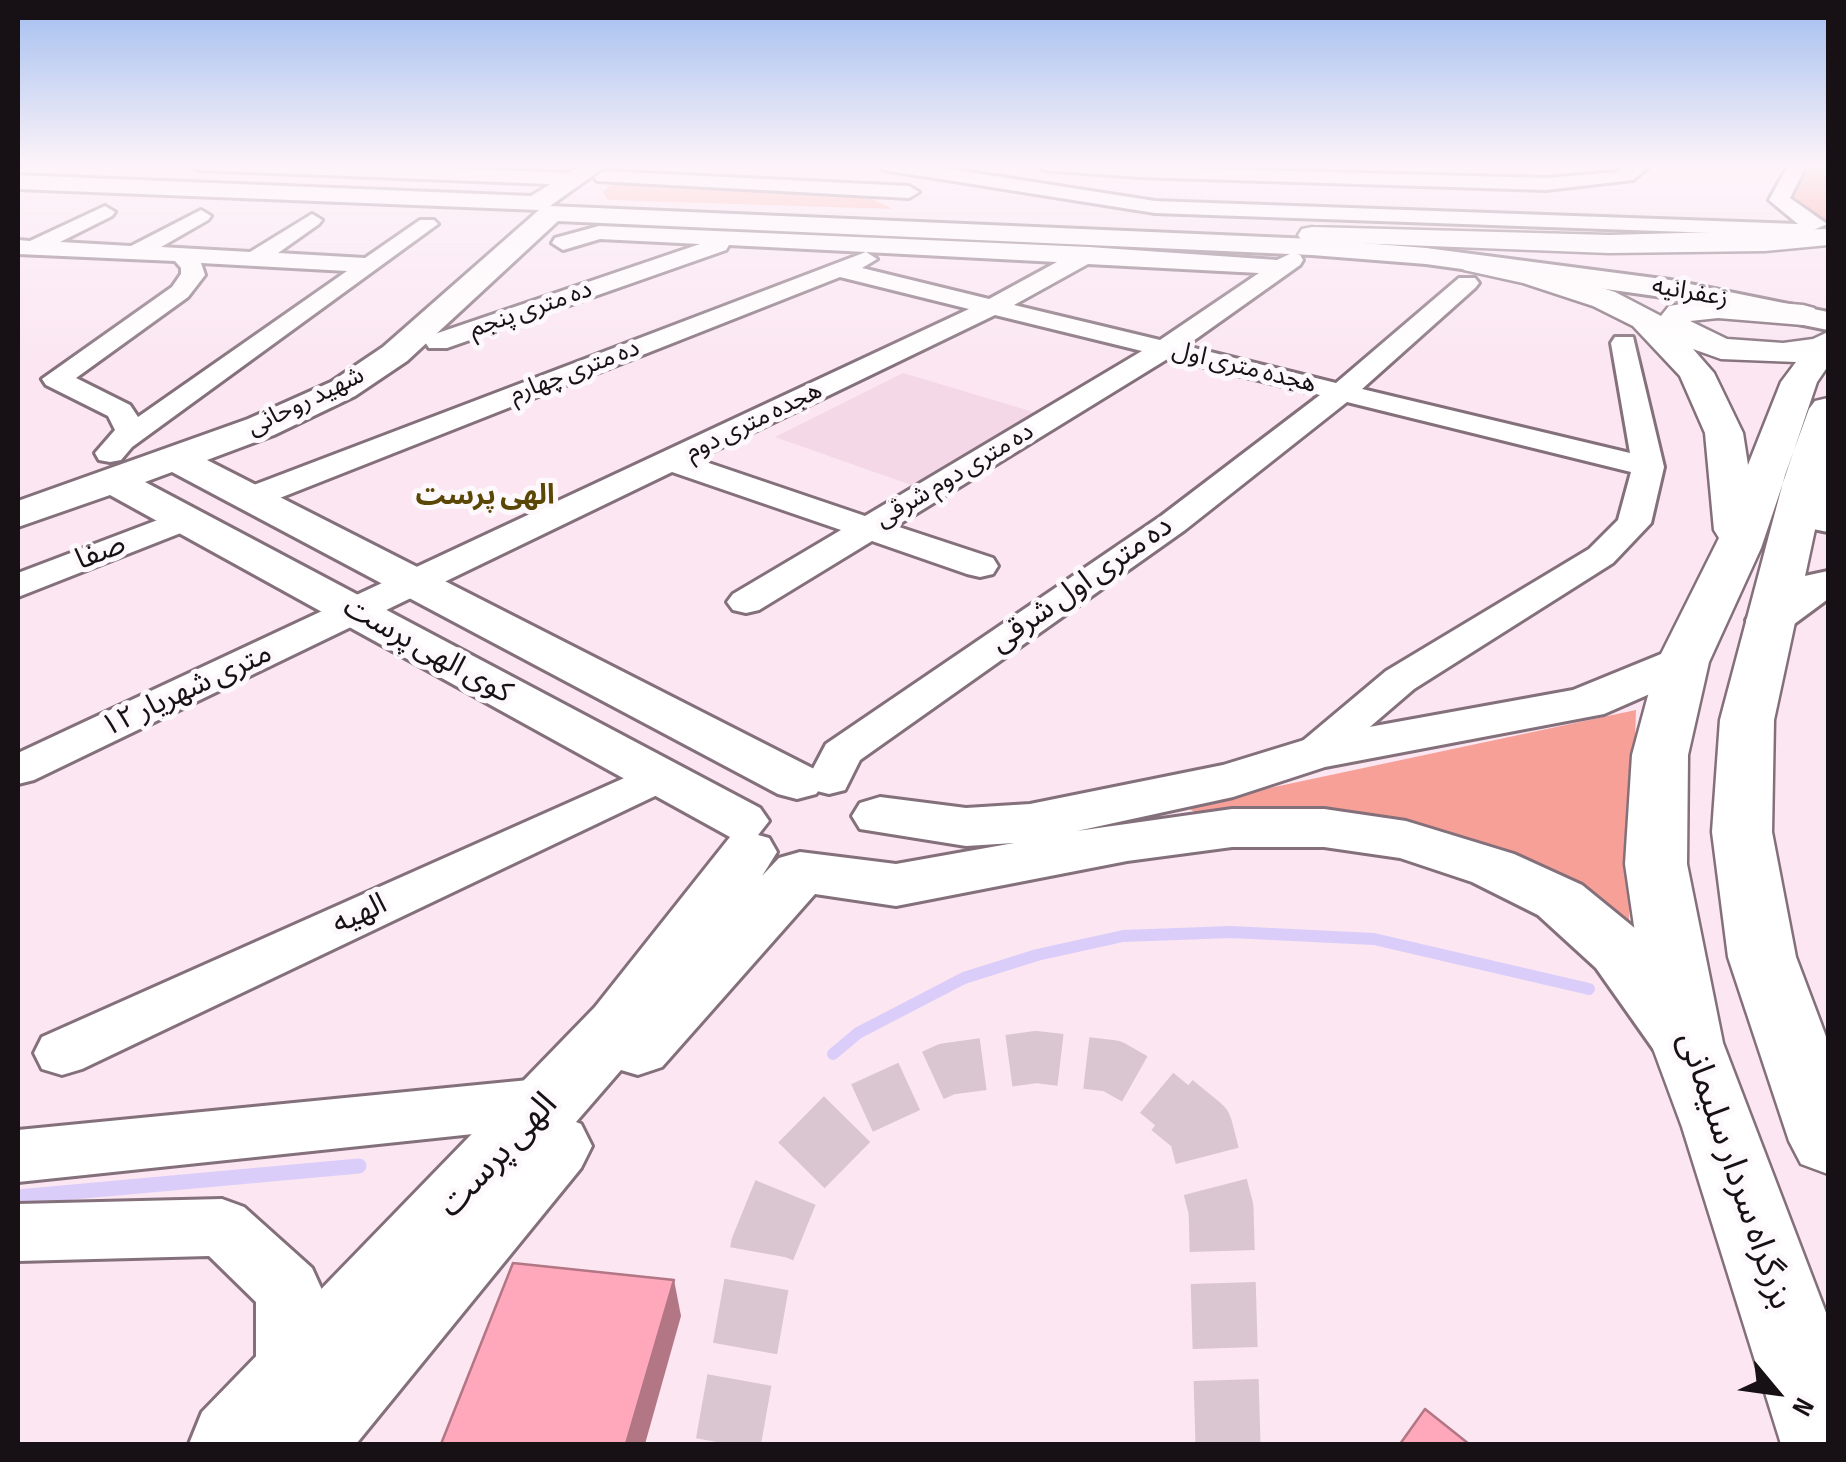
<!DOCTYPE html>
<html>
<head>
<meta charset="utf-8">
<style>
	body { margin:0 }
	#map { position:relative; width:1846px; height:1462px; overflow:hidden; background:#fbe6f2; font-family:"Sofia Sans Condensed",sans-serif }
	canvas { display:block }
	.frame { position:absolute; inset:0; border:20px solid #171014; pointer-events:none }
	.north { position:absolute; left:1726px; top:1342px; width:100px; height:100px; -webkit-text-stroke:8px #fdf8fb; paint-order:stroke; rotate:119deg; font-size:28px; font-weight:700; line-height:40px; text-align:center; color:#171014 }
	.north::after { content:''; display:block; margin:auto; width:35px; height:45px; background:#171014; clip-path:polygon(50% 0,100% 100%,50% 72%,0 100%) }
</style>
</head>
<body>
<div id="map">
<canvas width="1846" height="1462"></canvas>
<div class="frame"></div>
<div class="north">N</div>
</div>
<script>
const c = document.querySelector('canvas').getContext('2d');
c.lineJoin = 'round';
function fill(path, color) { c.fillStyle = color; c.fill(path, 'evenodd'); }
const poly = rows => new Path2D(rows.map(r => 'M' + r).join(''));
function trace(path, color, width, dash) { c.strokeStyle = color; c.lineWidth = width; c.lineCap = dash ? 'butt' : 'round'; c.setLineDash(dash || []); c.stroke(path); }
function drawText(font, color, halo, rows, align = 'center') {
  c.font = font + ' "Sofia Sans Condensed","Noto Sans Arabic",sans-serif'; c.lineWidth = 10; c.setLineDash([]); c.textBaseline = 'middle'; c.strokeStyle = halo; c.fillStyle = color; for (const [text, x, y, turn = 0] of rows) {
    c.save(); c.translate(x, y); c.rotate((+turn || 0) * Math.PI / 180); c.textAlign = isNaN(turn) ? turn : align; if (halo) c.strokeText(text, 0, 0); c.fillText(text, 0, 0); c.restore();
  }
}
fill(poly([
	[903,373,1040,414,917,487,775,437]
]), '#f4d8e8');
fill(poly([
	[615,180,858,192,893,209,608,200,603,192]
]), '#fdb3ab');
fill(poly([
	[1807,164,1828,164,1828,225,1787,200],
	[1636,710,1629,921,1574,886,1441,833,1370,814,1204,818,1185,806]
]), '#f7a098');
trace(poly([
	[833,1054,858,1033,964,978,1037,955,1123,936,1231,932,1374,939,1589,989]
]), '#dbcdf9', 12);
trace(poly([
	[18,1197,359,1166]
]), '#dbcdf9', 15);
trace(poly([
	[862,1108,947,1069,1036,1057,1112,1066,1151,1088,1175,1108]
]), '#d9c6d1', 52, [52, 26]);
trace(poly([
	[1172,1105,1200,1128,1221,1209,1228,1444],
	[728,1444,763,1248,793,1174,855,1111,867,1105]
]), '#d9c6d1', 65, [65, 32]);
const minor = poly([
	[189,164,334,164,575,173,585,179,575,185,198,170,189,164],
	[875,164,918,164,1155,201,1798,224,1769,200,1789,164,1807,164,1790,198,1827,224,1800,236,1155,213,884,170,875,164],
	[1035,164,1546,178,1616,172,1633,164,1652,164,1633,180,1546,190,1139,177,1044,170,1035,164],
	[604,171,909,186,919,192,909,198,597,181,594,177,604,171],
	[105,206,115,212,112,216,60,242,131,246,201,210,211,216,208,220,161,247,250,252,312,214,322,220,319,224,278,253,365,258,420,220,434,220,438,224,132,447,121,460,110,462,99,460,95,453,115,430,108,416,46,385,42,379,172,287,181,274,181,268,175,261,18,254,18,240,30,241,105,206],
	[201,263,347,271,138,417,130,405,76,378,188,297,205,275,201,263],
	[599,226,1089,247,1277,260,1292,253,1300,255,1303,260,1300,265,1186,346,1336,383,1459,278,1475,278,1479,283,1475,288,1362,389,1630,453,1611,343,1615,337,1633,337,1664,467,1651,523,1613,563,1414,689,1329,762,1314,766,1299,762,1292,753,1299,744,1386,671,1589,549,1618,520,1631,472,1347,402,1185,530,860,760,845,790,829,794,813,790,807,780,826,744,1161,516,1320,395,1169,358,896,526,993,558,998,566,993,574,980,577,967,574,872,541,759,610,746,613,733,610,727,602,733,594,841,530,672,472,34,780,18,784,18,753,969,309,840,277,262,505,238,505,234,498,238,491,866,252,729,245,726,250,447,348,429,348,425,342,429,336,700,244,600,239,563,250,552,243,555,238,599,226],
	[866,252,1057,262,989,299,862,268,877,259,866,252],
	[1088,264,1259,273,1160,340,1014,305,1088,264],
	[995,315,1142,351,865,516,697,459,995,315],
	[184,510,196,513,201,520,196,527,18,597,18,573,184,510],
	[658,763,674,767,680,777,674,787,82,1069,62,1075,42,1069,34,1053,42,1037,658,763],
	[549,1078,570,1085,578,1102,570,1119,549,1126,18,1182,18,1130,549,1078],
	[222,1199,244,1207,312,1268,322,1290,326,1378,316,1402,291,1412,266,1402,256,1378,256,1302,209,1256,18,1261,18,1204,222,1199]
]);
const major = poly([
	[583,164,609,164,550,206,1312,239,1426,248,1670,280,1828,312,1828,330,1670,298,1426,264,1312,255,558,221,407,361,355,396,274,435,207,460,816,770,825,782,816,794,797,799,778,794,172,472,145,482,760,808,769,821,758,835,769,838,777,852,762,876,779,858,800,852,896,864,1014,843,966,846,860,829,852,816,860,803,880,797,966,808,1030,804,1223,765,1314,737,1573,690,1666,652,1683,647,1700,652,1707,662,1700,672,1604,714,1325,767,1233,797,1077,831,1232,809,1324,809,1406,821,1514,854,1582,885,1642,934,1709,1022,1719,1041,1709,1060,1685,1068,1661,1060,1596,968,1538,915,1472,882,1400,858,1324,847,1232,847,1127,861,896,906,815,894,662,1067,638,1075,621,1070,576,1122,581,1124,592,1146,581,1168,356,1444,189,1444,202,1412,595,1007,730,837,110,495,18,527,18,501,248,419,331,382,383,347,539,210,18,189,18,175,531,196,583,164],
	[1806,463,1820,467,1828,481,1828,532,1813,529,1786,475,1792,467,1806,463],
	[1828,571,1828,599,1786,630,1769,634,1752,630,1746,620,1752,610,1800,577,1828,571]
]);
const highway = poly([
	[1312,227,1609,235,1828,229,1828,245,1765,251,1609,253,1302,241,1298,235,1302,229,1312,227],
	[1474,255,1541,269,1615,292,1661,316,1669,306,1718,298,1803,305,1814,308,1819,315,1814,322,1803,325,1718,318,1690,321,1727,339,1783,343,1813,339,1828,332,1828,366,1817,382,1761,548,1709,662,1688,755,1687,864,1723,1043,1828,1318,1828,1444,1781,1444,1682,1127,1651,1043,1625,864,1632,755,1657,662,1719,538,1714,530,1705,433,1680,376,1633,326,1593,306,1523,283,1464,270,1459,264,1464,258,1474,255],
	[1693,349,1721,359,1796,362,1781,382,1748,465,1743,433,1714,373,1693,349],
	[1828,398,1828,469,1774,720,1772,832,1796,957,1828,1042,1828,1174,1801,1164,1789,1141,1728,957,1712,832,1720,720,1785,475,1809,409,1815,401,1828,398]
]);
trace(minor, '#83707b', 6);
trace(major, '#83707b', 6);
trace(highway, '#83707b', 5);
fill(minor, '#fff');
fill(major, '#fff');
fill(highway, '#fff');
fill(poly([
	[674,1280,681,1316,645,1444,626,1444]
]), '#b27684');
const building = poly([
	[513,1263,674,1280,626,1444,441,1444,513,1263],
	[1425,1409,1469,1444,1400,1444,1425,1409]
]);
fill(building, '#ffa8bc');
trace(building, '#b27684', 2.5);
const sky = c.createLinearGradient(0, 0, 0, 368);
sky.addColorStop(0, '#a3beef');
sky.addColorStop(0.45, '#fdf4f9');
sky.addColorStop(1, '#fdf4f900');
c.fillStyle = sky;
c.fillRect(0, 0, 1846, 368);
drawText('25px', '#171014', '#fdf8fb', [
	["زعفرانیه",1690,293,10],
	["ده متری پنجم",531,310,-19],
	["هجده متری اول",1244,368,14],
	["ده متری چهارم",575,372,-21],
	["شهید روحانی",306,402,-26],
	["هجده متری دوم",754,422,-26],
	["ده متری دوم شرقی",955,476,-31]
]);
drawText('bold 28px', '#5a4705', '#fdf8fb', [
	["الهی پرست",485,497]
]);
drawText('30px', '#171014', '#fdf8fb', [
	["صفا",101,553,-22],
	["ده متری اول شرقی",1082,585,-35],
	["کوی الهی پرست",427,651,29],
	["۱۲ متری شهریار",187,691,-25],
	["الهیه",360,915,-25]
]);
drawText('35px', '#171014', '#fdf8fb', [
	["الهی پرست",499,1156,-47],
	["بزرگراه سردار سلیمانی",1734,1171,71]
]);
</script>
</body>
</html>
